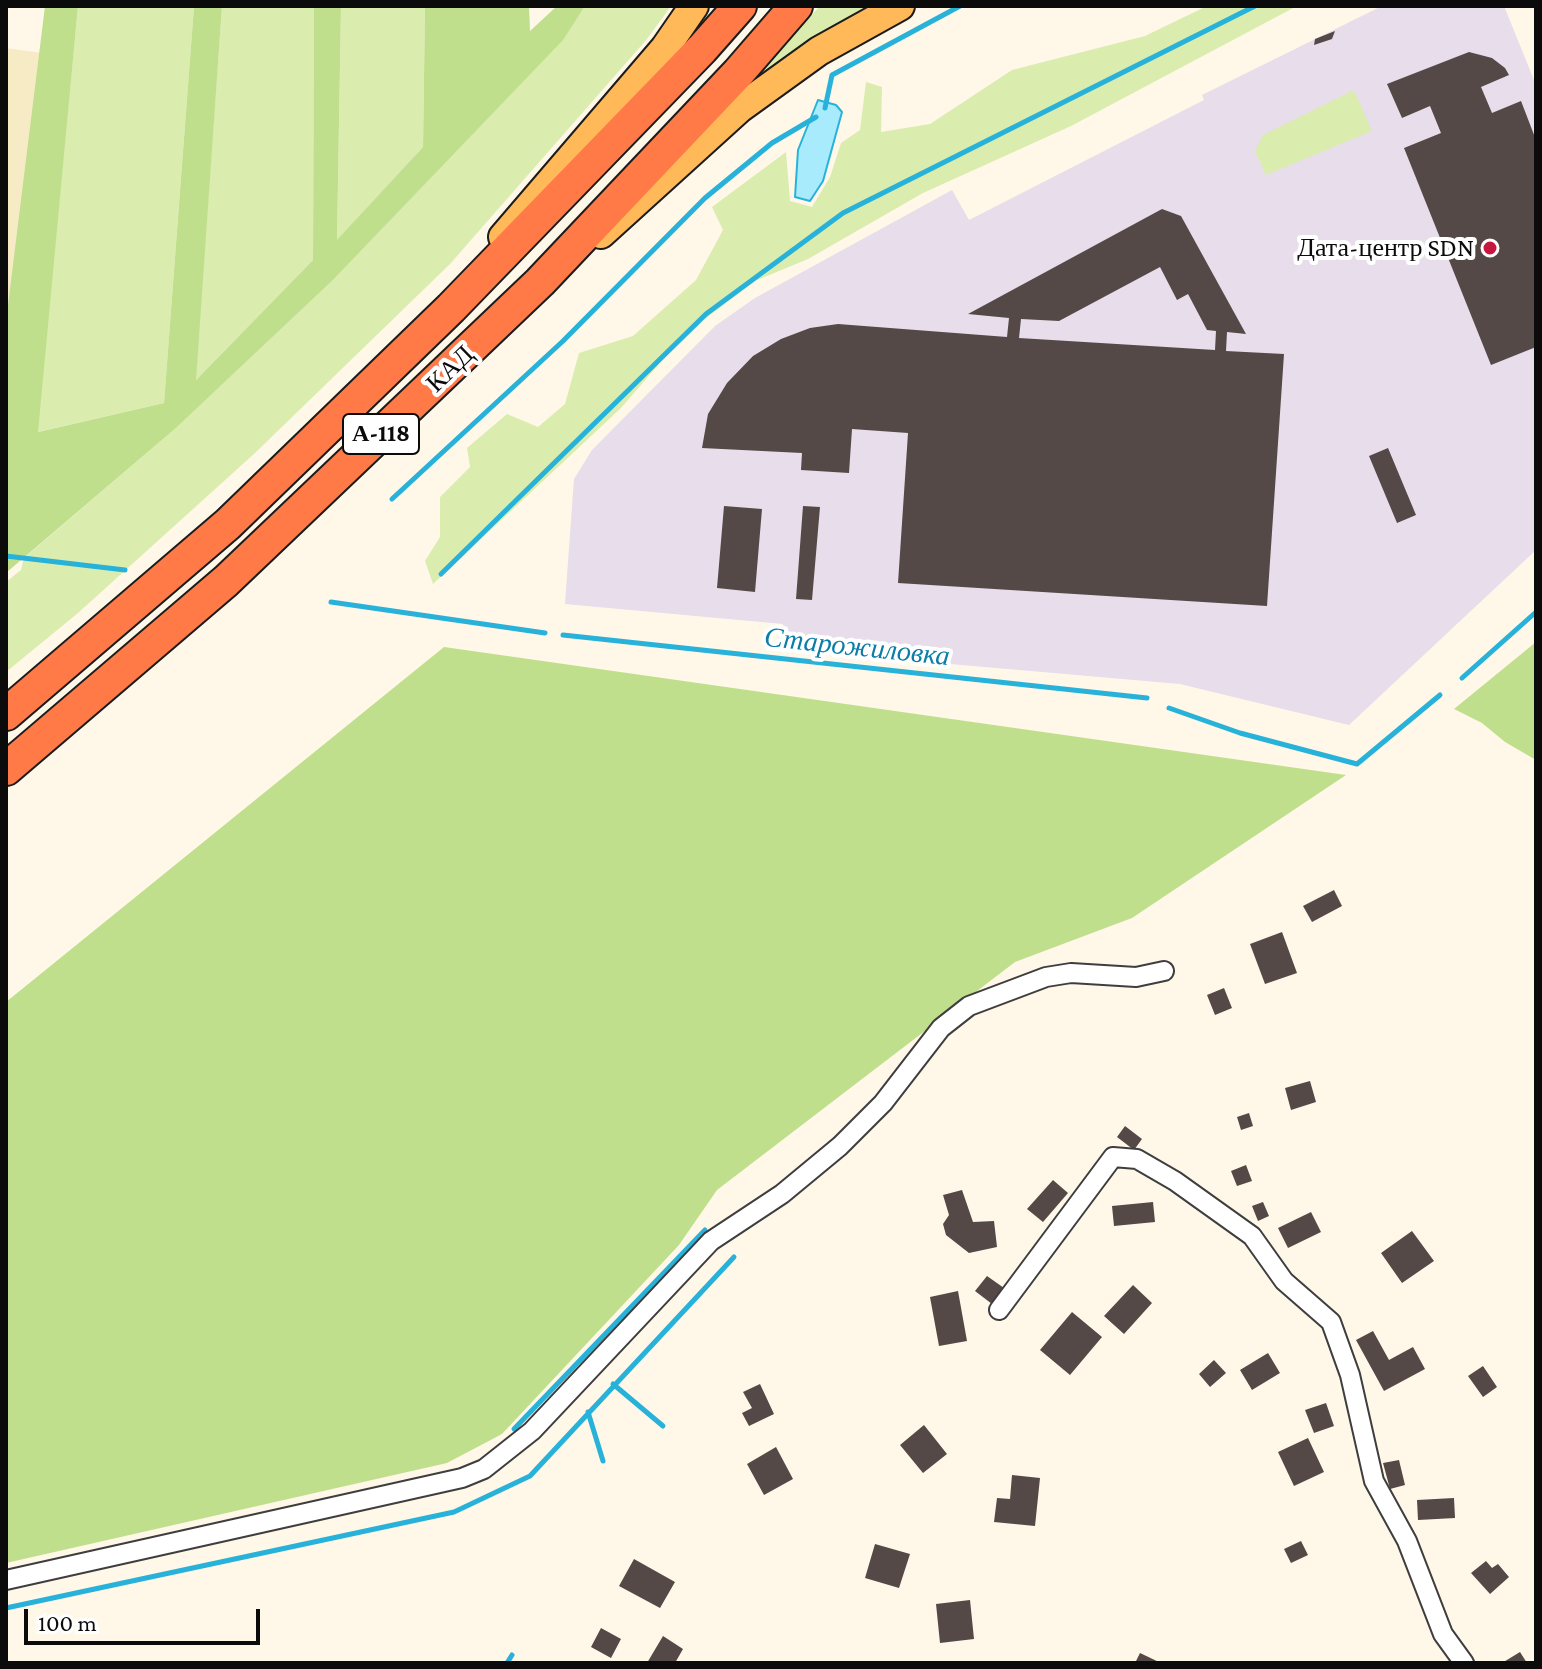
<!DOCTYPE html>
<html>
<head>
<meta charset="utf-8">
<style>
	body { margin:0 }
	#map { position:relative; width:1542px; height:1669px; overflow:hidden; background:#fff7e8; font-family:"Crimson Pro",serif }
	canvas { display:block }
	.frame { position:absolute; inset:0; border:8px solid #0b0b0b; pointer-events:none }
	.scale { position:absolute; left:24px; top:1609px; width:236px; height:36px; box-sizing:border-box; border:4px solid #0b0b0b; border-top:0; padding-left:10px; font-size:24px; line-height:28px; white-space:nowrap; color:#0b0b0b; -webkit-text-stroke:6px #fff; paint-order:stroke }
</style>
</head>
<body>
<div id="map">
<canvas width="1542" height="1669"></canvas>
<div class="frame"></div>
<div class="scale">100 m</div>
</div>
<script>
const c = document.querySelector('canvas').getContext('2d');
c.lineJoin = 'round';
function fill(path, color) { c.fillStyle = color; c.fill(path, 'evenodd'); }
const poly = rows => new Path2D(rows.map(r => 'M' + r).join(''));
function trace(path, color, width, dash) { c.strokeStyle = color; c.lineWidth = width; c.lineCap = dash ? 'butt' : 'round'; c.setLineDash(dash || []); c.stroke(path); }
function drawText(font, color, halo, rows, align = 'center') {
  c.font = font + ' "Crimson Pro",serif'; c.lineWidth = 8; c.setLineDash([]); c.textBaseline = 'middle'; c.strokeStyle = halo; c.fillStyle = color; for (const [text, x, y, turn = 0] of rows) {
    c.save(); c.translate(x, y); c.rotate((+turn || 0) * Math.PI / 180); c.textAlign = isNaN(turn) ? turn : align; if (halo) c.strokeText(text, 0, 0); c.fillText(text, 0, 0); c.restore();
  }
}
fill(poly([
	[1382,6,1504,6,1536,85,1536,550,1349,725,1180,684,778,649,783,624,565,604,574,479,592,450,715,326,755,298,952,190,969,220,1204,100,1202,95]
]), '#e7ddeb');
fill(poly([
	[6,48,42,53,6,321]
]), '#f7ebc6');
fill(poly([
	[78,6,194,6,164,403,37,432],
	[222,6,314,6,313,260,195,381],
	[341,6,425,6,423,147,337,241],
	[585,6,671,6,647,39,450,264,255,453,78,613,6,672,6,582,21,570,24,558,176,428,333,280,562,40],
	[820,6,875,6,745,87],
	[1207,6,1297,6,1071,126,923,193,808,259,755,281,685,334,621,408,433,584,425,561,440,537,440,497,470,467,467,448,507,414,538,427,565,404,579,353,633,336,696,280,723,230,712,207,786,152,790,201,812,207,830,177,841,143,860,130,866,82,882,87,881,132,930,124,1012,70,1145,36],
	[1354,90,1372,131,1266,175,1255,151,1263,135]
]), '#daedaf');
fill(poly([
	[45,6,78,6,38,432,164,403,194,6,222,6,196,380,313,260,314,6,341,6,337,240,423,147,425,6,529,6,530,31,557,6,585,6,563,40,333,280,176,428,7,572,6,321],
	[1536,642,1536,760,1505,742,1482,723,1454,709],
	[444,647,1346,775,1132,918,1015,962,717,1190,679,1245,502,1434,447,1463,6,1563,6,1002]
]), '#c0df8d');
const water = poly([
	[818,100,836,105,842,112,823,181,810,201,795,197,798,150,818,100]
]);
fill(water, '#a8ebfc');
trace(water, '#28b2da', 2);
trace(poly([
	[825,108,832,75,960,6],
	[392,499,563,341,705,198,772,143,816,117],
	[6,556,125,570],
	[441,574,706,314,843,213,1255,6],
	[331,602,545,633],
	[563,635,1147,698],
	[1462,678,1536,612],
	[1169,708,1240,733,1357,764,1440,695],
	[613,1384,663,1426],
	[588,1412,603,1461],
	[514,1429,705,1230],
	[6,1608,454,1512,530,1476,734,1257],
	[507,1663,512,1655]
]), '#28b2da', 5);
fill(poly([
	[1335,31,1332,39,1314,45,1315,39],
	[1469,52,1492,58,1505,68,1509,75,1481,87,1492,113,1521,101,1536,140,1536,347,1491,365,1404,148,1441,133,1430,106,1402,118,1387,84],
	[1162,209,1181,216,1246,334,1227,332,1226,351,1284,354,1267,606,898,583,908,433,852,429,849,473,801,470,802,453,702,448,708,414,727,383,753,356,781,339,810,328,838,324,1007,337,1009,318,968,314],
	[1160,267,1177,300,1188,294,1207,330,1216,331,1215,350,1019,338,1021,319,1059,321],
	[1388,448,1416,515,1397,523,1369,456],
	[724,506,762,509,755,592,717,588],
	[803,506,820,507,812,600,796,599],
	[1334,890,1342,906,1312,922,1303,906],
	[1282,932,1297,973,1265,984,1250,944],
	[1224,988,1232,1008,1215,1015,1207,995],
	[1310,1081,1316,1102,1291,1110,1285,1088],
	[1249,1113,1253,1126,1241,1130,1237,1117],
	[1125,1126,1142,1139,1134,1150,1117,1137],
	[1246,1165,1252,1181,1237,1186,1231,1171],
	[1053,1180,1068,1193,1043,1222,1027,1209],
	[962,1190,973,1222,994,1221,997,1247,969,1253,946,1235,943,1224,949,1215,943,1195],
	[1153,1202,1155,1222,1114,1226,1112,1206],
	[1263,1202,1269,1216,1258,1221,1252,1206],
	[1311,1212,1321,1232,1288,1248,1278,1228],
	[1412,1231,1434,1261,1402,1283,1381,1253],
	[987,1276,1004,1288,992,1304,975,1291],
	[1133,1285,1152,1303,1124,1334,1104,1316],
	[958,1291,967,1341,939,1346,930,1297],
	[1072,1312,1102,1337,1070,1375,1040,1350],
	[1373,1331,1389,1360,1413,1347,1425,1369,1384,1391,1356,1340],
	[1268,1353,1280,1373,1252,1390,1240,1370],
	[1214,1360,1226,1373,1210,1387,1199,1374],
	[1483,1366,1497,1387,1483,1397,1468,1376],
	[760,1384,774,1414,749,1426,742,1413,752,1408,743,1392],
	[1326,1403,1334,1426,1314,1433,1305,1410],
	[924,1425,947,1454,923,1473,900,1445],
	[1308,1438,1324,1472,1294,1486,1278,1452],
	[776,1447,793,1479,764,1495,747,1464],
	[1399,1460,1405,1485,1390,1489,1383,1463],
	[1012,1475,1040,1478,1035,1526,994,1522,997,1498,1010,1499],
	[1454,1498,1455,1518,1418,1520,1417,1500],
	[1301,1541,1308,1555,1291,1563,1284,1549],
	[875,1544,910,1554,899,1588,865,1578],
	[634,1559,675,1582,660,1608,619,1586],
	[1486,1561,1492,1568,1498,1564,1509,1577,1490,1594,1471,1573],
	[970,1600,974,1639,940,1643,936,1604],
	[601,1628,621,1639,611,1658,591,1647],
	[663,1636,683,1649,675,1663,647,1663],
	[1520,1652,1527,1663,1502,1663],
	[1140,1653,1161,1663,1135,1663]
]), '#544946');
const street = poly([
	[999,1310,1113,1157,1137,1159,1175,1181,1252,1236,1284,1281,1331,1322,1350,1375,1374,1481,1407,1541,1443,1634,1464,1663],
	[6,1580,462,1478,484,1469,532,1431,711,1241,782,1194,840,1146,883,1103,941,1028,969,1006,1046,977,1071,973,1136,977,1164,971]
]);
const primary = poly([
	[601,234,740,108,819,51,900,6],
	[503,237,665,48,694,6]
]);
const highway = poly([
	[6,714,228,524,451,308,702,49,740,6],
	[6,769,226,581,540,282,738,73,796,6]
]);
trace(street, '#3e3e3e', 22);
trace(primary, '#1c1c1c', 32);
trace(highway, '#1c1c1c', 36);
trace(street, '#fff', 18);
trace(primary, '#ffb958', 28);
trace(highway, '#ff7a46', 32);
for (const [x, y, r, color] of [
	[1490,248,8,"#c6173e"]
]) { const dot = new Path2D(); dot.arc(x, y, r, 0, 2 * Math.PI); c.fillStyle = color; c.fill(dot); trace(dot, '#fff', 3); }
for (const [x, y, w] of [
	[381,434,76]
]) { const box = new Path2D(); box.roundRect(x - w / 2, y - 20, w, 40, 6); c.fillStyle = '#fff'; c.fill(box); trace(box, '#0b0b0b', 2); }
drawText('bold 24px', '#0b0b0b', null, [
	["А-118",381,434]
]);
drawText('26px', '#0b0b0b', '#fff', [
	["Дата-центр SDN",1474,248]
], 'right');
drawText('26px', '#0b0b0b', '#fff', [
	["КАД",450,369,-44]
]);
drawText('italic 28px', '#0a7ea7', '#fff', [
	["Старожиловка",857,647,6]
]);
</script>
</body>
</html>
